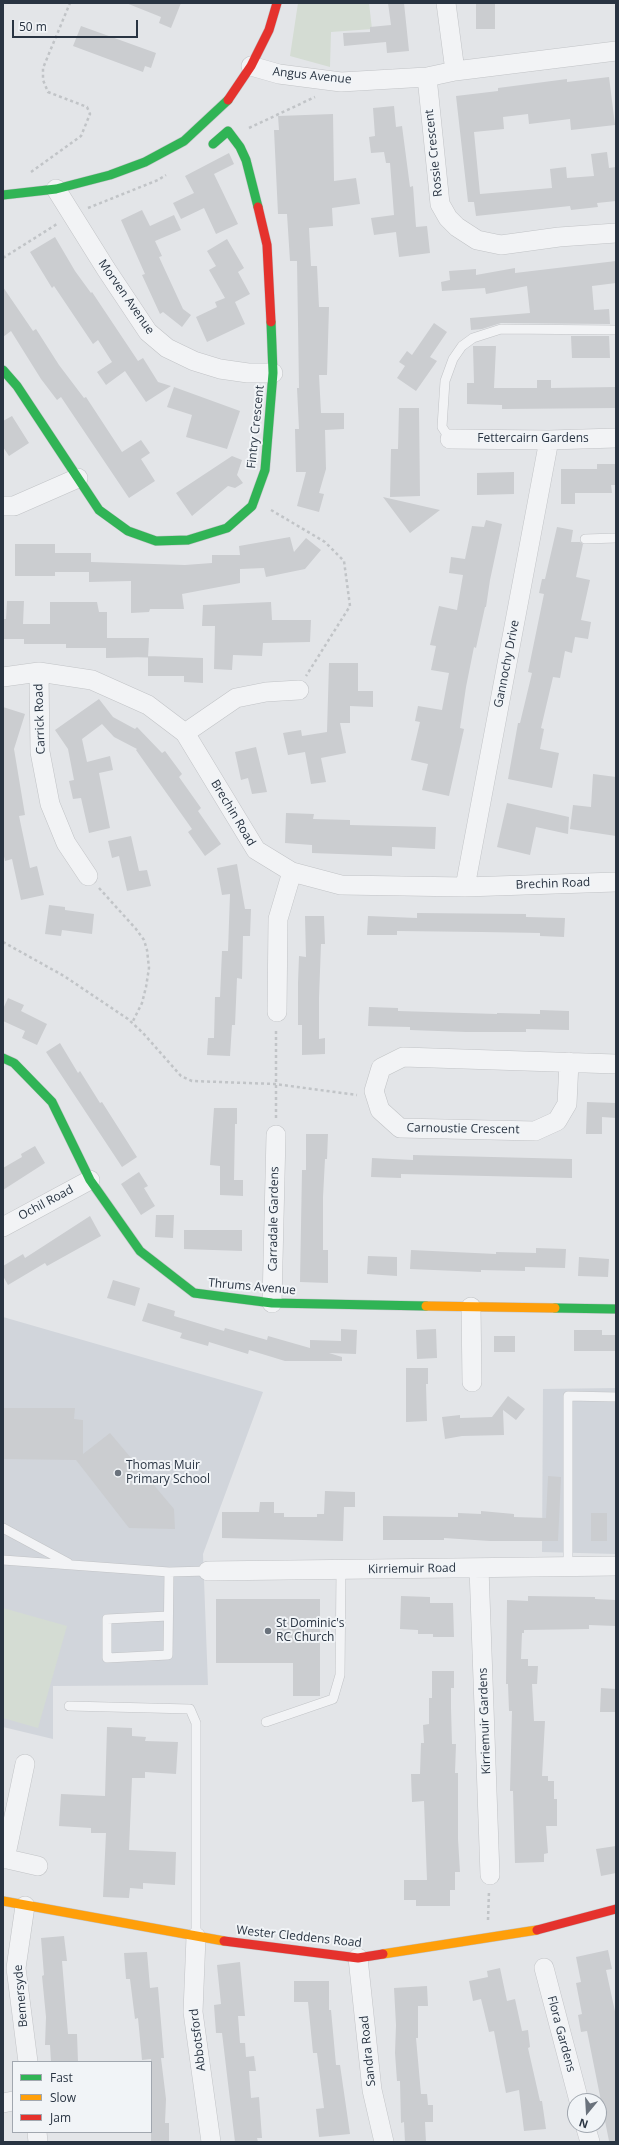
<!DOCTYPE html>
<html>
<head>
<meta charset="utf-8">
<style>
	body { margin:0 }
	#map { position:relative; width:619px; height:2145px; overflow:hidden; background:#e3e5e8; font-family:"Open Sans",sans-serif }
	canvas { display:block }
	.frame { position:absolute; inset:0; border:4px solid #293442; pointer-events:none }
	.legend { position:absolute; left:12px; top:2061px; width:140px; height:72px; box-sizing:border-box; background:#f1f4f7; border:1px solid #a1a7af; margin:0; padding:5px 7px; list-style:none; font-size:12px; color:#293442 }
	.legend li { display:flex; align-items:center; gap:8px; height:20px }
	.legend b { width:20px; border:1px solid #a1a7af }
	.north { position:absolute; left:567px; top:2093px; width:40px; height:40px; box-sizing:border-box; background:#f1f4f7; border:1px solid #a1a7af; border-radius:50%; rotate:198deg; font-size:11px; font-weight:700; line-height:16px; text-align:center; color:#293442 }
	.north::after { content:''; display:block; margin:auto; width:14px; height:18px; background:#6a727c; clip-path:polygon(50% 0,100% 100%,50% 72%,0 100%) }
	.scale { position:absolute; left:12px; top:20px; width:126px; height:18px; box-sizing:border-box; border:2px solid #293442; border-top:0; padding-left:5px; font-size:12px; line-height:14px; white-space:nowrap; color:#293442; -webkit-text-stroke:3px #f1f4f7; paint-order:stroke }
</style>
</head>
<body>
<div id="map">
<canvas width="619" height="2145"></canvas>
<div class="frame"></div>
<ul class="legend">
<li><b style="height:5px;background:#30b455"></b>Fast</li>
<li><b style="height:5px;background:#ff9f0a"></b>Slow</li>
<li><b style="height:5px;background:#e5322d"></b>Jam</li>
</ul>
<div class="north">N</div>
<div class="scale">50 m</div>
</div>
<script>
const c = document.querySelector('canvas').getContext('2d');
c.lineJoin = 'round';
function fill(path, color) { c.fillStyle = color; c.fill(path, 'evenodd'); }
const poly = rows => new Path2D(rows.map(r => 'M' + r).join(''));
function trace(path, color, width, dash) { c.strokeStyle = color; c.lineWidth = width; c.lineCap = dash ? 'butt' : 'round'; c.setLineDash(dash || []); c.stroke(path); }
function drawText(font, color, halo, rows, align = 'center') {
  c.font = font + ' "Open Sans",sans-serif'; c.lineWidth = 4; c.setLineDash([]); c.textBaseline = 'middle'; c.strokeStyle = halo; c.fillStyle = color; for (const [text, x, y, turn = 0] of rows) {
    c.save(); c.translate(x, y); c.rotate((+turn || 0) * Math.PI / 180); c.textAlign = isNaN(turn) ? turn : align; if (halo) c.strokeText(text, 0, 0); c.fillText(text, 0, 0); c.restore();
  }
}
fill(poly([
	[3,1317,263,1392,203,1554,208,1685,53,1686,53,1739,3,1727],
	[616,1388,616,1554,542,1552,543,1389]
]), '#d1d5db');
fill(poly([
	[298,3,369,3,372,29,331,32,330,67,290,56],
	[3,1608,67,1626,38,1728,3,1718]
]), '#d4dcd3');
fill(poly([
	[126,3,181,3,171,28,159,23,161,17],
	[388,3,404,3,409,51,387,53,386,42,344,46,343,33,370,32,370,27,391,25],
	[476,3,495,3,495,29,476,29],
	[81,26,156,53,151,68,145,66,143,72,73,46],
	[609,77,615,125,571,130,570,119,529,124,528,114,503,117,504,129,474,132,480,194,552,188,550,169,566,167,567,178,594,176,591,154,607,152,609,168,616,167,616,201,597,203,598,207,571,210,570,206,476,216,474,202,468,202,456,96,498,91,498,88,567,79,567,82],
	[394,106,396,127,402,126,410,187,413,186,416,227,427,226,430,253,399,257,396,232,374,235,371,218,394,215,390,163,386,163,384,152,371,153,369,137,375,136,373,108],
	[333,114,334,181,356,178,360,204,332,208,333,226,309,228,311,266,317,266,319,307,329,307,327,375,319,375,321,413,344,413,344,429,325,430,326,469,319,493,324,494,319,512,297,506,306,472,296,472,295,429,299,429,297,388,299,388,297,261,290,261,287,214,278,214,274,130,279,130,278,116],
	[229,153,234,164,214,174,238,224,216,234,204,208,181,219,173,203,194,193,185,176],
	[142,210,150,226,174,215,181,230,155,241,162,256,159,257,183,309,191,315,182,327,163,312,160,314,142,275,145,274,121,220],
	[55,237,75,271,91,293,92,292,138,361,143,358,158,382,171,386,146,402,125,371,106,385,97,372,112,362,98,340,93,344,54,286,52,288,30,252],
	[227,239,244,268,238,272,250,294,235,302,245,324,207,342,196,317,217,307,215,302,225,298,209,270,216,266,207,251],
	[616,261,616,283,592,286,594,310,609,309,610,324,501,323,482,329,471,330,470,318,530,313,527,286,486,294,485,288,442,291,441,282,450,280,449,271,476,269,476,275,515,268,515,273],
	[3,287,33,331,36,329,59,365,84,398,86,397,122,452,141,440,150,453,141,459,155,481,129,498,61,397,57,400,41,379,11,331,3,337],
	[434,323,447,332,430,357,437,361,416,391,397,378,405,366,399,362,407,351,412,355],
	[571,336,609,336,610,358,572,358],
	[473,346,496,346,494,388,537,388,537,380,551,380,551,388,616,387,616,408,502,409,502,405,467,404,467,383,474,383],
	[174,387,240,411,227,449,186,437,192,415,167,407],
	[399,408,419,408,420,496,390,497,391,449,398,449],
	[12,416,29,443,9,456,3,447,3,421],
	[232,456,242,460,237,475,243,483,235,488,228,486,192,516,176,493],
	[597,464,616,464,616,485,611,485,612,493,575,493,575,504,561,504,561,469,597,469],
	[514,472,514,494,477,495,477,473],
	[383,497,440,510,410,533],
	[486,520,502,524,490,580,486,607,485,607,476,648,474,647,466,687,460,728,464,729,449,796,422,790,428,764,411,760,420,722,415,721,418,706,442,710,449,673,431,670,436,646,430,645,439,606,457,610,463,575,449,573,451,557,465,559,472,526,484,527],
	[557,527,573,530,571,542,580,542,583,544,576,577,590,580,581,620,591,622,588,639,575,637,572,653,565,651,560,678,553,677,541,728,544,729,540,749,559,753,552,788,508,779,518,723,520,723,532,673,528,672,544,594,539,593,542,579,545,579],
	[290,537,294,552,306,538,321,550,305,569,266,577,264,568,240,569,240,583,182,594,184,609,150,609,149,612,131,613,131,581,89,582,89,572,55,572,55,576,15,576,15,544,55,544,55,553,91,553,91,562,185,565,212,563,212,555,240,555,239,546],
	[7,601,24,601,23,624,50,624,50,602,97,602,99,612,107,612,107,638,149,638,148,657,106,658,106,648,66,648,66,644,24,644,24,639,3,639,3,619,6,619],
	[271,602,272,620,311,620,310,642,263,643,262,656,233,655,232,670,214,669,215,626,202,626,203,605],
	[148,656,203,658,203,683,184,682,184,676,148,676],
	[329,663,358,663,358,691,373,691,373,707,350,706,350,723,340,723,346,753,321,758,326,782,311,784,305,752,288,755,283,733,301,730,302,736,327,732],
	[99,699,113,717,135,729,137,727,162,753,165,751,182,774,179,777,201,808,198,811,221,844,205,856,188,832,192,829,136,750,137,749,114,737,102,724,82,739,87,762,110,756,113,770,99,773,110,828,89,833,81,798,73,799,69,781,74,780,68,749,55,730],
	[3,707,25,714,14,749,25,815,19,816,30,868,37,866,44,895,21,900,12,859,5,861,3,852],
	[256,747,267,792,252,794,248,778,241,780,235,752],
	[593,774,616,777,616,836,570,829,573,805,591,807],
	[507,803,569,817,568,834,536,827,530,855,497,847],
	[286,813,314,814,313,819,350,820,350,825,436,827,435,849,392,847,392,856,312,853,312,845,285,843],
	[131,836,139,871,147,870,151,886,127,891,119,856,112,858,108,841],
	[237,864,245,909,251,909,250,936,243,936,242,979,237,978,235,1025,232,1025,230,1056,207,1055,208,1038,214,1038,215,997,220,997,222,951,228,951,230,894,222,895,217,868],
	[49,905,65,907,65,910,94,914,92,934,62,930,61,936,45,934],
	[417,913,526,914,526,917,565,918,564,937,540,936,540,933,482,932,397,931,397,935,367,935,368,916,417,918],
	[305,916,324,916,325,944,321,944,319,998,319,1039,325,1038,325,1054,302,1055,302,1025,298,1025,298,983,299,956,306,957],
	[8,998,24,1005,21,1011,47,1024,37,1045,22,1038,25,1031,3,1021,3,1009],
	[369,1007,398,1008,398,1011,497,1014,497,1013,540,1014,540,1010,569,1011,569,1030,526,1029,526,1032,466,1032,410,1030,410,1027,368,1026],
	[60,1043,78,1073,80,1071,100,1103,102,1102,137,1157,122,1167,46,1052],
	[587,1102,616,1103,616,1118,602,1117,602,1134,586,1134],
	[214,1108,237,1108,237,1124,235,1124,234,1180,243,1180,243,1196,220,1195,220,1166,210,1165],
	[306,1134,328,1134,327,1159,325,1159,323,1197,323,1250,328,1250,328,1283,300,1282,302,1170,306,1170],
	[35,1146,45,1163,3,1190,3,1168,22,1157,21,1154],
	[413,1155,572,1159,572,1178,401,1174,401,1178,371,1177,372,1158,413,1160],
	[139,1172,148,1186,144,1188,155,1206,141,1215,121,1184],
	[156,1215,174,1215,173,1238,155,1237],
	[90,1216,101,1236,47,1266,45,1263,8,1285,3,1276,3,1266,23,1254,25,1258],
	[184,1230,242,1230,242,1251,184,1249],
	[536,1248,566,1249,565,1268,525,1267,525,1271,481,1270,481,1272,410,1269,411,1250,496,1254,496,1252,536,1253],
	[368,1256,397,1257,397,1276,367,1274],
	[579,1257,609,1259,608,1277,578,1276],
	[113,1280,140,1288,135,1306,107,1298],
	[148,1303,175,1311,174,1316,224,1331,225,1328,267,1340,268,1336,310,1348,310,1340,341,1341,341,1329,357,1330,356,1354,329,1353,342,1357,342,1361,285,1361,249,1350,248,1354,209,1342,208,1346,180,1338,182,1333,142,1321],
	[436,1329,437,1358,417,1359,416,1330],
	[574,1330,602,1330,602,1335,616,1335,616,1351,574,1351],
	[494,1336,515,1336,515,1352,494,1352],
	[406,1368,428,1368,428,1384,426,1384,427,1421,406,1422],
	[508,1396,525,1409,516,1420,503,1410,504,1435,462,1436,445,1439,442,1417,460,1415,460,1418,492,1417],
	[3,1408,75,1408,74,1419,83,1420,83,1454,110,1433,174,1509,175,1529,129,1528,76,1460,3,1459],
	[548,1476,561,1477,558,1541,490,1541,444,1538,444,1540,383,1540,383,1516,458,1517,458,1513,481,1514,481,1511,514,1514,514,1517,546,1518],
	[325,1491,355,1492,355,1507,344,1507,343,1541,222,1538,222,1512,259,1512,260,1502,274,1502,274,1513,284,1513,284,1517,317,1517,317,1514,324,1514],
	[591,1513,607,1513,607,1541,591,1541],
	[401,1596,430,1597,430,1603,453,1603,454,1637,433,1637,433,1634,418,1634,418,1630,400,1629],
	[528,1596,595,1597,595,1599,616,1600,616,1626,589,1625,589,1629,524,1630,524,1633,522,1633,521,1659,528,1659,528,1666,538,1666,537,1684,532,1684,534,1721,545,1721,542,1776,548,1776,548,1781,554,1781,554,1799,557,1799,557,1826,546,1826,548,1853,544,1854,544,1862,515,1863,513,1791,510,1791,512,1711,509,1711,508,1684,506,1684,507,1600,528,1601],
	[216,1599,320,1599,320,1696,293,1696,293,1663,216,1663],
	[432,1671,454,1671,454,1688,451,1688,451,1708,452,1744,456,1744,455,1773,458,1773,458,1839,460,1872,455,1872,455,1890,450,1890,450,1906,416,1906,416,1900,404,1900,404,1880,427,1880,424,1801,412,1802,411,1774,420,1774,421,1743,424,1743,423,1725,429,1724,429,1698,432,1698],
	[601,1688,616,1689,616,1712,600,1712],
	[107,1727,132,1728,132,1736,146,1737,145,1741,178,1742,176,1774,145,1772,145,1778,132,1778,129,1850,176,1852,175,1885,143,1883,143,1889,130,1888,129,1898,103,1897,106,1833,91,1833,91,1828,59,1826,61,1794,105,1796],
	[616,1846,616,1873,601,1876,596,1849],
	[64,1936,67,1961,62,1961,68,2034,77,2034,78,2062,51,2062,50,2045,45,2045,46,2017,42,1976,44,1975,41,1938],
	[608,1950,612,1969,606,1970,616,2016,616,2141,609,2141,587,2031,581,2032,578,2015,582,2014,576,1983,581,1982,576,1957],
	[147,1952,150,1988,158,1987,164,2058,161,2058,166,2099,165,2123,169,2123,169,2142,151,2142,151,2059,142,2060,138,2018,135,2019,130,1979,126,1979,124,1953],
	[240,1962,245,2016,238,2016,240,2043,245,2043,246,2057,254,2056,256,2071,249,2071,251,2098,259,2097,262,2138,257,2138,258,2142,235,2142,222,2033,216,2033,214,2005,221,2004,217,1965],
	[500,1968,507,2001,515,1999,522,2031,528,2030,530,2047,528,2048,540,2101,542,2101,546,2129,524,2131,519,2090,506,2093,494,2031,489,2032,481,1999,473,2001,469,1981,488,1977,487,1971],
	[294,1981,329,1981,329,2010,331,2010,336,2065,340,2065,350,2134,319,2137,316,2109,324,2108,317,2053,313,2053,308,2002,294,2002],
	[427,1986,428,2006,418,2006,418,2038,416,2038,421,2094,427,2094,428,2105,433,2105,433,2122,425,2122,426,2142,405,2142,404,2122,401,2123,400,2081,397,2081,395,2053,396,2025,394,1988]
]), '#cbcdd0');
const lane = poly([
	[450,439,442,427,445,381,453,359,462,346,473,338,501,329,616,330],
	[585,539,616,538],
	[3,1528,68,1563],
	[3,1560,169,1572,208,1571],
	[568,1568,568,1396,616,1397],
	[168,1616,107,1619,107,1658,168,1655,169,1572],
	[69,1706,190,1709,196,1723,196,1937],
	[266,1722,333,1699,340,1675,341,1570]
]);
const street = poly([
	[446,3,455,71],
	[251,66,279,74,341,82,427,77,455,71,616,51],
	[427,77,440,204,448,218,457,227,477,240,501,245,559,237,616,233],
	[56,189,106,269,148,332,167,348,194,361,220,369,248,373,273,373],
	[450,439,549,440,616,438],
	[3,506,14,506,78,478],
	[39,672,40,752,50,804,66,843,88,876],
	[3,677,39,672,92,680,148,705,185,733,256,850,292,872,341,885,465,887,616,882],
	[185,733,236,698,266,692,299,690],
	[465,887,549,440],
	[277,1012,278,919,292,872],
	[569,1062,567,1104,557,1121,535,1131,400,1128,380,1110,374,1091,381,1068,403,1057,616,1064],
	[3,1227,90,1180],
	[272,1303,276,1135],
	[471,1307,472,1382],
	[479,1568,490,1875],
	[208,1571,616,1566],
	[3,1858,38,1866],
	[5,1859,25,1764],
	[25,1906,16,1968,28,2062],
	[196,1937,193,2012,211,2142],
	[358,1958,372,2090,384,2142],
	[544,1968,579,2101],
	[3,2103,13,2101],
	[585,2125,590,2142],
	[37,2132,38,2142]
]);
const fast = poly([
	[213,144,228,131,240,147,246,160,258,207],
	[3,195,56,189,110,175,145,162,184,141,228,100],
	[3,370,17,386,99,510,128,531,156,541,188,540,227,528,252,506,265,470,273,373,271,322],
	[3,1058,14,1063,52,1102,90,1180,140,1251,194,1293,272,1303,426,1306],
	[555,1308,616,1309]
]);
const slow = poly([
	[426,1306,555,1308],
	[3,1901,224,1941],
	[383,1954,537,1930]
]);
const jam = poly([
	[228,100,251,66,269,30,277,3],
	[258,207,267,245,271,322],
	[537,1930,616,1909],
	[224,1941,358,1958,383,1954]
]);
trace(lane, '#c1c3c6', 10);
trace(street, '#c1c3c6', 20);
trace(fast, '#c1c3c6', 10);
trace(slow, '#c1c3c6', 10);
trace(jam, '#c1c3c6', 10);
trace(poly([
	[249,128,315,97],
	[31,172,81,136,90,114,87,107,48,92,43,80,43,68,70,3],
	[88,208,158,180,166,175],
	[3,258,57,224],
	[271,510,325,542,344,561,350,606,306,676],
	[99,888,136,929,144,940,147,950,149,968,146,987,142,1003,132,1023],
	[3,942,64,976,128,1019,143,1033,181,1076,192,1081,275,1084,357,1095],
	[276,1118,276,1029],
	[488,1920,489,1891]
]), '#c1c4c7', 2.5, [3, 3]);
trace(lane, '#f2f3f5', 9);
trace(street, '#f2f3f5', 19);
trace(fast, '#30b455', 9);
trace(slow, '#ff9f0a', 9);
trace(jam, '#e5322d', 9);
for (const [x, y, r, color] of [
	[118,1473,4,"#6a727c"],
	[268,1631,4,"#6a727c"]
]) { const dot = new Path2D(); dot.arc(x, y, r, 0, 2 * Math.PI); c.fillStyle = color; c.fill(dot); trace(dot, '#f1f4f7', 1.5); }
drawText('12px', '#293442', '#f1f4f7', [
	["Angus Avenue",312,76,6],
	["Rossie Crescent",434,153,-96],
	["Morven Avenue",126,297,55],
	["Fintry Crescent",256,427,-84],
	["Fettercairn Gardens",533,439],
	["Gannochy Drive",507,664,-79],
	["Carrick Road",40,719,-92],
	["Brechin Road",233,813,59],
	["Brechin Road",553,884,-2],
	["Carnoustie Crescent",463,1129,1],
	["Ochil Road",46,1203,-28],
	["Carradale Gardens",274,1219,-89],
	["Thrums Avenue",252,1287,5],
	["Kirriemuir Road",412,1569,-1],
	["Kirriemuir Gardens",485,1721,-92],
	["Wester Cleddens Road",299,1937,6],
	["Bemersyde",21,1996,-95],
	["Flora Gardens",561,2034,75],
	["Abbotsford",198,2040,-97],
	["Sandra Road",368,2051,-96]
]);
drawText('12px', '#293442', '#f1f4f7', [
	["Thomas Muir",126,1466],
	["Primary School",126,1480],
	["St Dominic's",276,1624],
	["RC Church",276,1638]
], 'left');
</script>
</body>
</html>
